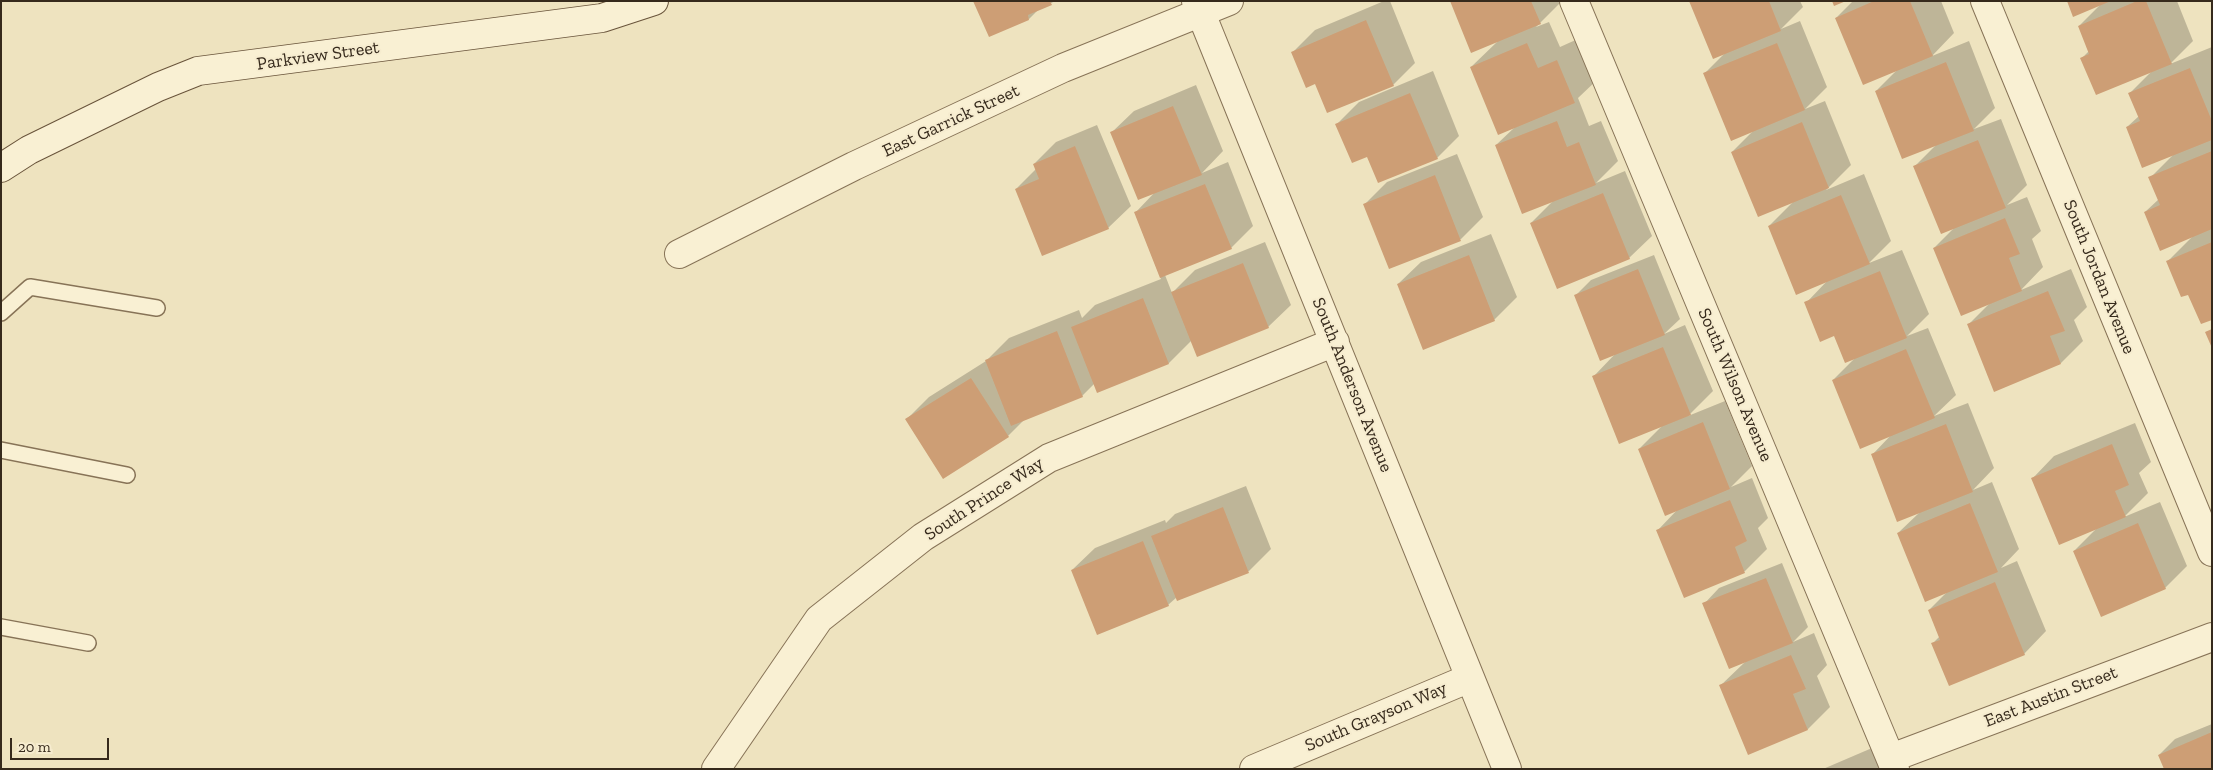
<!DOCTYPE html>
<html>
<head>
<meta charset="utf-8">
<style>
	body { margin:0 }
	#map { position:relative; width:2213px; height:770px; overflow:hidden; background:#eee3bf; font-family:"Zilla Slab",serif }
	canvas { display:block }
	.frame { position:absolute; inset:0; border:2px solid #362a1c; pointer-events:none }
	.scale { position:absolute; left:10px; top:738px; width:99px; height:22px; box-sizing:border-box; border:2px solid #362a1c; border-top:0; padding-left:6px; font-size:15px; line-height:18px; white-space:nowrap; color:#362a1c; -webkit-text-stroke:4px #f6eccf; paint-order:stroke }
</style>
</head>
<body>
<div id="map">
<canvas width="2213" height="770"></canvas>
<div class="frame"></div>
<div class="scale">20 m</div>
</div>
<script>
const c = document.querySelector('canvas').getContext('2d');
c.lineJoin = 'round';
function fill(path, color) { c.fillStyle = color; c.fill(path, 'evenodd'); }
const poly = rows => new Path2D(rows.map(r => 'M' + r).join(''));
function trace(path, color, width, dash) { c.strokeStyle = color; c.lineWidth = width; c.lineCap = dash ? 'butt' : 'round'; c.setLineDash(dash || []); c.stroke(path); }
function drawText(font, color, halo, rows, align = 'center') {
  c.font = font + ' "Zilla Slab",serif'; c.lineWidth = 4; c.setLineDash([]); c.textBaseline = 'middle'; c.strokeStyle = halo; c.fillStyle = color; for (const [text, x, y, turn = 0] of rows) {
    c.save(); c.translate(x, y); c.rotate((+turn || 0) * Math.PI / 180); c.textAlign = isNaN(turn) ? turn : align; if (halo) c.strokeText(text, 0, 0); c.fillText(text, 0, 0); c.restore();
  }
}
fill(poly([
	[975,1,1055,1,1038,10,1029,19],
	[1384,1,1390,1,1415,63,1393,85,1293,52,1315,30],
	[1451,1,1562,1,1536,27,1549,22,1560,47,1580,38,1597,80,1578,98,1589,126,1601,121,1618,161,1596,183,1625,171,1652,236,1629,258,1531,223,1554,200,1496,145,1515,127,1471,67,1498,41],
	[1690,1,1800,1,1803,7,1781,29,1800,21,1827,87,1805,109,1825,101,1851,165,1826,190,1864,174,1891,241,1869,263,1902,250,1929,314,1907,336,1928,328,1956,395,1934,416,1968,403,1994,468,1973,490,1992,482,2019,549,2001,568,2017,561,2046,631,2024,654,1933,643,1940,636,1929,610,1948,591,1898,533,1920,512,1872,455,1892,434,1833,380,1855,358,1806,303,1828,280,1769,226,1794,201,1732,152,1754,130,1705,73,1726,52],
	[1853,1,1941,1,1954,33,1932,56,1969,41,1995,108,1974,129,2001,119,2027,185,2007,205,2027,197,2041,231,2032,239,2043,267,2021,290,2071,269,2087,307,2074,320,2083,341,2061,363,1995,390,1968,325,1990,303,1934,248,1955,227,1915,166,1937,144,1876,91,1898,69,1836,18],
	[2068,1,2177,1,2193,41,2170,64,2212,47,2212,318,2189,293,2167,262,2194,235,2145,212,2159,199,2150,178,2174,154,2127,127,2139,116,2130,93,2153,70,2082,58,2089,51,2079,26,2101,4],
	[1433,71,1459,136,1437,158,1337,124,1359,102],
	[1196,85,1223,151,1202,173,1228,162,1253,226,1231,248,1165,275,1172,293,1195,270,1265,242,1291,305,1268,327,1192,340,1169,363,1095,383,1082,396,1025,419,1008,436,907,419,929,397,986,361,1009,338,1079,310,1082,318,1095,305,1161,279,1135,213,1156,191,1111,133,1134,111],
	[1097,125,1131,206,1108,228,1016,189,1036,169,1034,164,1056,142],
	[1457,154,1483,217,1461,239,1390,268,1365,204,1387,182],
	[1491,234,1517,297,1494,320,1398,284,1421,262],
	[1654,255,1680,319,1664,334,1685,325,1713,391,1688,416,1725,401,1752,466,1731,487,1752,478,1768,518,1758,528,1767,549,1745,571,1685,596,1657,531,1678,509,1639,449,1663,425,1593,377,1616,353,1576,295,1591,280],
	[2135,423,2151,462,2139,473,2148,493,2124,517,2160,502,2187,566,2165,588,2074,551,2098,527,2032,479,2054,456],
	[1246,486,1271,549,1249,571,1178,600,1177,597,1168,605,1072,570,1095,548,1165,520,1166,523,1175,514],
	[1782,563,1808,627,1793,642,1814,633,1827,665,1817,676,1830,707,1808,729,1749,753,1720,686,1745,662,1704,604,1719,588],
	[2212,724,2212,769,2159,755,2175,739],
	[1879,745,1889,769,1823,769]
]), '#0003');
fill(poly([
	[973,1,1050,1,1052,5,1028,15,1029,20,989,37],
	[1450,1,1531,1,1541,24,1471,53],
	[1689,1,1769,1,1781,31,1713,59],
	[1832,1,1846,1,1834,6],
	[1874,1,1910,1,1933,56,1863,85,1835,18],
	[2067,1,2111,1,2073,17],
	[2137,1,2146,1,2172,64,2096,95,2080,58,2089,54,2078,26],
	[1366,20,1394,86,1327,113,1315,84,1306,88,1291,52],
	[1527,43,1538,68,1557,60,1575,103,1498,135,1470,67],
	[1777,43,1805,110,1731,141,1703,73],
	[1946,62,1974,131,1902,159,1875,91],
	[2190,68,2212,121,2212,140,2142,168,2126,127,2140,121,2128,93],
	[1410,93,1438,159,1378,183,1367,157,1352,163,1335,124],
	[1173,106,1202,175,1138,200,1110,132],
	[1557,121,1567,147,1579,142,1596,185,1522,214,1495,145],
	[1802,122,1829,188,1758,217,1731,152],
	[1978,140,2006,208,1941,234,1913,166],
	[1075,146,1109,229,1042,256,1015,189,1039,179,1033,164],
	[2212,151,2212,229,2160,251,2144,212,2160,205,2148,177],
	[1435,175,1461,241,1389,269,1363,204],
	[1205,184,1232,249,1160,278,1134,212],
	[1603,193,1630,259,1557,289,1530,223],
	[1841,195,1870,264,1796,295,1768,226],
	[2005,218,2020,254,2009,258,2022,291,1961,316,1933,248],
	[2212,242,2212,320,2201,324,2188,295,2181,297,2166,261],
	[1469,255,1495,321,1423,350,1397,284],
	[1243,263,1269,328,1197,357,1171,292],
	[1638,269,1665,335,1600,361,1574,295],
	[1880,271,1907,338,1845,363,1834,336,1820,342,1804,302],
	[2048,291,2065,331,2050,336,2061,364,1994,392,1967,324],
	[1143,298,1169,364,1097,393,1071,327],
	[2212,329,2212,348,2205,332],
	[1057,331,1083,397,1011,426,985,360],
	[1663,347,1691,415,1619,444,1592,376],
	[1906,349,1935,418,1860,449,1832,380],
	[971,378,1009,437,943,479,905,419],
	[1703,422,1730,489,1665,516,1638,449],
	[1946,424,1973,492,1897,522,1871,454],
	[2112,444,2129,485,2115,491,2126,517,2059,545,2031,478],
	[1730,500,1747,541,1735,547,1745,573,1684,598,1656,530],
	[1970,503,1998,572,1925,602,1897,533],
	[1223,507,1249,573,1177,601,1151,536],
	[2138,523,2166,589,2101,617,2073,551],
	[1143,541,1169,606,1097,635,1071,570],
	[1766,578,1793,643,1729,669,1702,603],
	[1995,582,2025,655,1949,686,1931,643,1940,640,1928,610],
	[1791,655,1806,689,1793,694,1808,730,1748,755,1719,685],
	[2212,732,2212,769,2164,769,2158,755]
]), '#cd9e75');
const lane = poly([
	[1,313,30,287,157,308],
	[1,450,127,475],
	[1,627,88,643]
]);
const street = poly([
	[1196,1,1507,769],
	[1574,1,1895,769],
	[1985,1,2212,552],
	[679,254,854,166,1063,68,1229,1],
	[1891,758,2212,637],
	[716,769,819,619,923,537,1049,458,1335,342],
	[1254,769,1470,678]
]);
const secondary = poly([
	[1,168,29,150,158,87,198,71,602,18,654,1]
]);
trace(lane, '#877357', 18);
trace(street, '#877357', 30);
trace(secondary, '#69543b', 30);
trace(lane, '#f9f0d3', 15);
trace(street, '#f9f0d3', 28);
trace(secondary, '#f9f0d3', 28);
drawText('18px', '#362a1c', '#f6eccf', [
	["Parkview Street",318,56,-8],
	["East Garrick Street",951,121,-25],
	["South Jordan Avenue",2099,277,68],
	["South Anderson Avenue",1352,385,68],
	["South Wilson Avenue",1735,385,67],
	["South Prince Way",984,499,-33],
	["East Austin Street",2051,697,-21],
	["South Grayson Way",1376,717,-23]
]);
</script>
</body>
</html>
